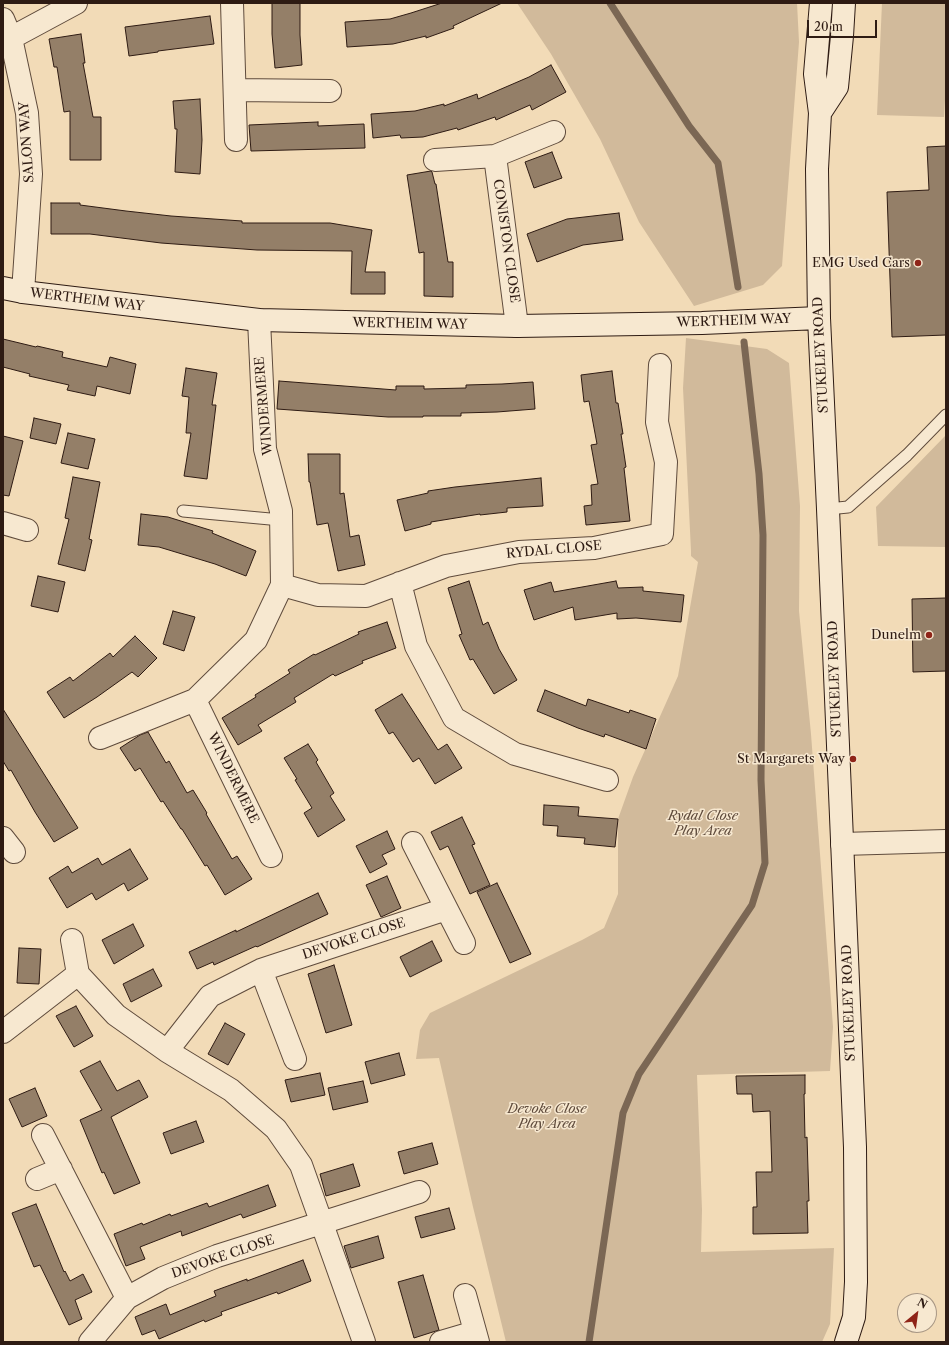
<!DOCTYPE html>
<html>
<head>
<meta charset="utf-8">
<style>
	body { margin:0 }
	#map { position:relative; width:949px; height:1345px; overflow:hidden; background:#f2dbb7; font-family:"Libre Caslon Text",serif }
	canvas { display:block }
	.frame { position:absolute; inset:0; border:4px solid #2e1b13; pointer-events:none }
	.north { position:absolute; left:897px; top:1293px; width:40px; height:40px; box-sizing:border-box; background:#f7e8d0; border:1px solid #a79684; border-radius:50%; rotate:29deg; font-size:11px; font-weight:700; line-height:16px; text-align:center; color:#2e1b13 }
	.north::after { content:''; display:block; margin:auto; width:14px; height:18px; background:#8f2418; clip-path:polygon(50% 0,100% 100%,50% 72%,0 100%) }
	.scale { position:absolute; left:807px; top:20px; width:70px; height:18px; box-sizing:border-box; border:2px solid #2e1b13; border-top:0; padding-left:5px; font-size:12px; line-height:14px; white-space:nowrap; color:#2e1b13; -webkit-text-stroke:3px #f7e8d0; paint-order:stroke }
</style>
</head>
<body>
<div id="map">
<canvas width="949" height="1345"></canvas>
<div class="frame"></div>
<div class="north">N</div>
<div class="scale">20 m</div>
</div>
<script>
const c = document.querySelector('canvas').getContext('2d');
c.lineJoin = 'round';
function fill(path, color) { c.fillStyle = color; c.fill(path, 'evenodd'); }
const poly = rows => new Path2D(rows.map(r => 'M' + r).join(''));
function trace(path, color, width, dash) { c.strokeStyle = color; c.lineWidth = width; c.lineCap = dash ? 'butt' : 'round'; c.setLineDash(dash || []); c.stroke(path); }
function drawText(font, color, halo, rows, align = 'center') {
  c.font = font + ' "Libre Caslon Text",serif'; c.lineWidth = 3; c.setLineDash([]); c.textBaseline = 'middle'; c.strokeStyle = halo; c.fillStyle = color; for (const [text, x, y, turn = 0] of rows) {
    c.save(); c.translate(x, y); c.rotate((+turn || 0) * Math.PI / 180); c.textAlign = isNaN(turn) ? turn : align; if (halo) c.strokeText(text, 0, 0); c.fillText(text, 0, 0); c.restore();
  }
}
fill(poly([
	[517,3,797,3,799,42,782,266,763,285,694,306,639,222,600,139,551,54],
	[882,3,946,3,946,84,944,117,877,115],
	[686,338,767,349,789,363,800,506,799,611,811,734,833,1027,830,1071,697,1075,702,1210,701,1252,834,1248,830,1324,822,1342,506,1342,473,1207,439,1058,416,1059,420,1030,430,1013,582,940,604,928,618,894,618,819,633,777,678,676,698,562,691,556,691,551,683,388],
	[946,435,946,547,878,546,876,507]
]), '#d1ba9b');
trace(poly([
	[610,3,689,126,718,163,738,287],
	[589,1342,623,1113,639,1074,752,905,765,863,761,780,763,535,759,474,744,342]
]), '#7b6754', 7);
const building = poly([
	[272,3,300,3,300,35,302,65,275,68,272,34,272,3],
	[442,3,502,3,453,26,454,28,426,38,426,36,393,44,347,47,345,22,390,19,411,13,442,3],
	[210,16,214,44,158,51,158,52,129,56,125,27,210,16],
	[81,34,85,63,83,63,93,117,101,117,101,160,70,160,70,111,64,112,57,67,54,67,49,39,81,34],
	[551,65,566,92,532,110,530,105,496,120,495,117,458,130,457,128,423,137,401,138,400,135,373,138,371,114,415,111,444,104,444,106,477,94,478,99,529,77,551,65],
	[200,99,202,140,200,174,175,172,177,129,175,129,173,101,200,99],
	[318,122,318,126,364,124,365,148,251,151,249,125,318,122],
	[946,146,946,335,892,337,887,192,929,190,927,147,946,146],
	[552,152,562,178,534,188,525,162,552,152],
	[431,171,432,172,435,184,436,184,448,262,453,262,453,297,424,296,424,252,419,253,407,175,431,171],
	[51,203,80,203,80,205,126,211,171,216,242,221,242,223,330,223,372,230,365,272,385,272,385,294,351,294,352,251,257,250,161,243,90,234,51,234,51,203],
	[619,213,623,240,583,245,537,262,527,234,567,219,619,213],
	[3,339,36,347,37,346,63,352,62,357,107,367,110,357,136,364,130,394,97,386,95,396,67,390,69,385,29,376,30,374,3,367,3,339],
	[186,368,217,373,212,405,216,405,207,479,184,476,191,433,186,433,189,397,182,396,186,368],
	[612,371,616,403,618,403,623,434,621,434,626,467,624,468,630,521,586,525,584,506,592,505,591,485,598,484,591,445,597,444,589,401,584,402,581,375,612,371],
	[279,381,396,390,396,386,424,386,424,389,466,388,466,385,502,384,533,382,535,409,497,412,461,413,461,416,423,416,423,417,388,417,277,409,279,381],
	[34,418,61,424,56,444,30,438,34,418],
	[68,433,95,439,88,469,61,463,68,433],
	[3,436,23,441,9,496,3,495,3,436],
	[308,454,340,454,340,494,344,493,350,537,359,535,365,565,338,571,328,523,317,525,310,482,309,482,308,454],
	[73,477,100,482,89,539,92,540,85,571,58,564,69,519,65,518,73,477],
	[541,478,543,506,507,508,507,512,480,515,480,514,431,522,431,524,405,531,397,500,428,493,428,491,455,487,541,478],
	[141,514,168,517,213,531,212,533,256,551,246,576,215,564,159,547,138,545,141,514],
	[38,576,65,582,58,612,31,606,38,576],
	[469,581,483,625,488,622,499,649,517,680,494,694,473,659,470,660,459,635,462,634,448,588,469,581],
	[616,581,618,588,643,587,643,591,684,595,681,622,636,618,617,619,617,613,575,620,573,607,534,620,524,590,551,582,554,592,616,581],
	[946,598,946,671,913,672,912,599,946,598],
	[173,611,195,617,184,651,163,644,173,611],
	[387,622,396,648,362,661,363,663,335,676,333,674,294,698,296,702,258,725,262,731,238,745,222,718,256,697,255,695,290,673,288,670,314,654,315,655,359,634,358,632,387,622],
	[135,636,157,658,138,677,132,672,97,697,64,718,47,692,70,677,73,681,110,653,113,657,135,636],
	[545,690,586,706,588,699,629,713,630,710,656,719,646,749,605,734,604,737,578,728,537,711,545,690],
	[402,694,438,750,447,744,462,768,435,784,419,758,413,762,393,732,389,734,375,710,402,694],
	[3,709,78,828,54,842,35,812,11,770,9,771,3,761,3,709],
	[148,732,166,763,169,761,187,793,193,790,207,813,206,814,232,859,237,856,252,879,225,895,207,865,205,866,182,829,181,829,163,801,161,802,140,768,135,771,120,748,140,735,148,732],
	[308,744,318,760,316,762,334,793,330,796,345,820,318,837,304,813,312,808,295,780,297,779,284,758,308,744],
	[544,805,579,807,578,816,618,819,615,847,584,844,585,838,557,836,558,826,543,825,544,805],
	[462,817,475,844,472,845,490,885,470,894,448,846,440,850,431,832,462,817],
	[387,831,395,849,382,855,387,864,370,873,356,846,387,831],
	[130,849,148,879,128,891,124,883,96,900,92,893,67,908,49,878,68,866,72,873,98,858,102,865,130,849],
	[387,876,401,908,381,917,366,885,387,876],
	[497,883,531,954,510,963,477,892,497,883],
	[318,893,328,914,257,947,256,946,214,965,213,962,197,969,189,952,236,930,236,932,318,893],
	[133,924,144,946,114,964,102,940,133,924],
	[432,941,442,961,410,977,400,957,432,941],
	[19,948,41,949,39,984,17,983,19,948],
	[334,965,352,1025,326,1033,308,974,334,965],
	[153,969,162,986,131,1002,123,984,153,969],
	[76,1006,93,1036,74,1047,56,1016,76,1006],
	[225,1023,245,1034,228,1065,208,1054,225,1023],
	[399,1053,405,1075,371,1084,365,1062,399,1053],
	[100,1061,117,1091,139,1080,148,1097,111,1117,140,1183,114,1194,104,1172,102,1173,80,1120,102,1110,80,1071,100,1061],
	[320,1073,325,1095,291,1102,285,1080,320,1073],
	[805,1075,805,1094,804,1094,805,1138,807,1137,809,1201,807,1201,808,1233,753,1234,753,1207,757,1207,756,1172,772,1172,770,1111,753,1112,752,1094,737,1094,736,1076,805,1075],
	[363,1081,368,1102,333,1110,328,1088,363,1081],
	[35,1088,47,1116,22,1127,9,1099,35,1088],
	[196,1121,204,1142,171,1154,163,1133,196,1121],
	[432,1143,438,1164,404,1174,398,1152,432,1143],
	[353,1164,360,1186,326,1196,320,1174,353,1164],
	[268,1185,276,1206,243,1218,241,1214,182,1236,181,1231,140,1247,145,1259,126,1266,114,1234,142,1223,143,1225,170,1214,171,1216,207,1203,209,1207,268,1185],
	[36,1204,64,1272,65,1271,70,1281,83,1274,92,1292,75,1300,82,1319,69,1325,40,1265,34,1267,12,1213,36,1204],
	[449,1208,455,1229,421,1238,415,1217,449,1208],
	[378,1236,384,1258,351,1268,344,1246,378,1236],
	[303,1260,311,1281,278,1294,277,1292,221,1312,222,1315,205,1322,204,1320,159,1339,155,1330,142,1335,135,1317,166,1304,170,1315,216,1296,214,1291,247,1279,247,1281,303,1260],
	[423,1275,439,1330,414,1338,398,1282,423,1275]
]);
fill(building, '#947f68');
trace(building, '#2e1b13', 1);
const lane = poly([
	[828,509,848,507,907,455,946,415],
	[183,511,281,520]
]);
const street = poly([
	[232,3,236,140],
	[3,19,11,38,27,113,31,174,23,292],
	[11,38,76,3],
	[235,90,330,91],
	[435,160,495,156],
	[517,326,495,156,554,132],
	[3,523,27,530],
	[400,583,416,646,454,718,515,754,607,780],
	[282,585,318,595,366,596,446,566,519,552,594,548,662,534,666,462,657,422,660,365],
	[195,700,271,856],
	[100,738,195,700,256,640,282,585,281,511,265,449,259,320],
	[3,838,14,852],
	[413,843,464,943],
	[842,844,946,841],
	[72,940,78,974,116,1015,167,1051,231,1090,276,1129,301,1165,364,1342],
	[261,970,295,1059],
	[3,1032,78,974],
	[167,1051,210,996,261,970,446,909],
	[43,1135,127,1298],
	[37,1179,61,1169],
	[465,1295,478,1342],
	[90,1342,127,1298,163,1278,217,1256,419,1192],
	[441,1342,475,1332]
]);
const secondary = poly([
	[821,3,815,74,820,113,817,169,819,318,828,509,855,1147,856,1282,854,1317,846,1342],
	[820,113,837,87,842,36,844,3],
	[3,288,23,292,259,320,517,326,702,323,819,318]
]);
trace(lane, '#5f4b3c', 13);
trace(street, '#5f4b3c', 24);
trace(secondary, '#2e1b13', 24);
trace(lane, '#f7e8d0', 11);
trace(street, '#f7e8d0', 22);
trace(secondary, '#f7e8d0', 22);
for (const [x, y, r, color] of [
	[918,263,4,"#8f2418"],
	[929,635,4,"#8f2418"],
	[853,759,4,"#8f2418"]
]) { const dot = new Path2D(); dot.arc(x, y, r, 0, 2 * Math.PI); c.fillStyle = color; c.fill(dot); trace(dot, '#f7e8d0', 1.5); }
drawText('13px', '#2e1b13', '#f7e8d0', [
	["SALON WAY",27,142,-94],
	["CONISTON CLOSE",506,241,82],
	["WERTHEIM WAY",87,300,7],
	["WERTHEIM WAY",734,321,-2],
	["WERTHEIM WAY",410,324,1],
	["STUKELEY ROAD",821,355,-93],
	["WINDERMERE",264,406,-95],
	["RYDAL CLOSE",554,550,-5],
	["STUKELEY ROAD",835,679,-92],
	["WINDERMERE",233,778,64],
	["DEVOKE CLOSE",354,939,-18],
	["STUKELEY ROAD",849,1003,-92],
	["DEVOKE CLOSE",223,1257,-19]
]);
drawText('13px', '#2e1b13', '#f7e8d0', [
	["EMG Used Cars",910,263],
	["Dunelm",921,635],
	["St Margarets Way",845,759]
], 'right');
drawText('italic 13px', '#5f4b3c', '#f7e8d0', [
	["Rydal Close",703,816],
	["Play Area",703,831],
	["Devoke Close",547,1109],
	["Play Area",547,1124]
]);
</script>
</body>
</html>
